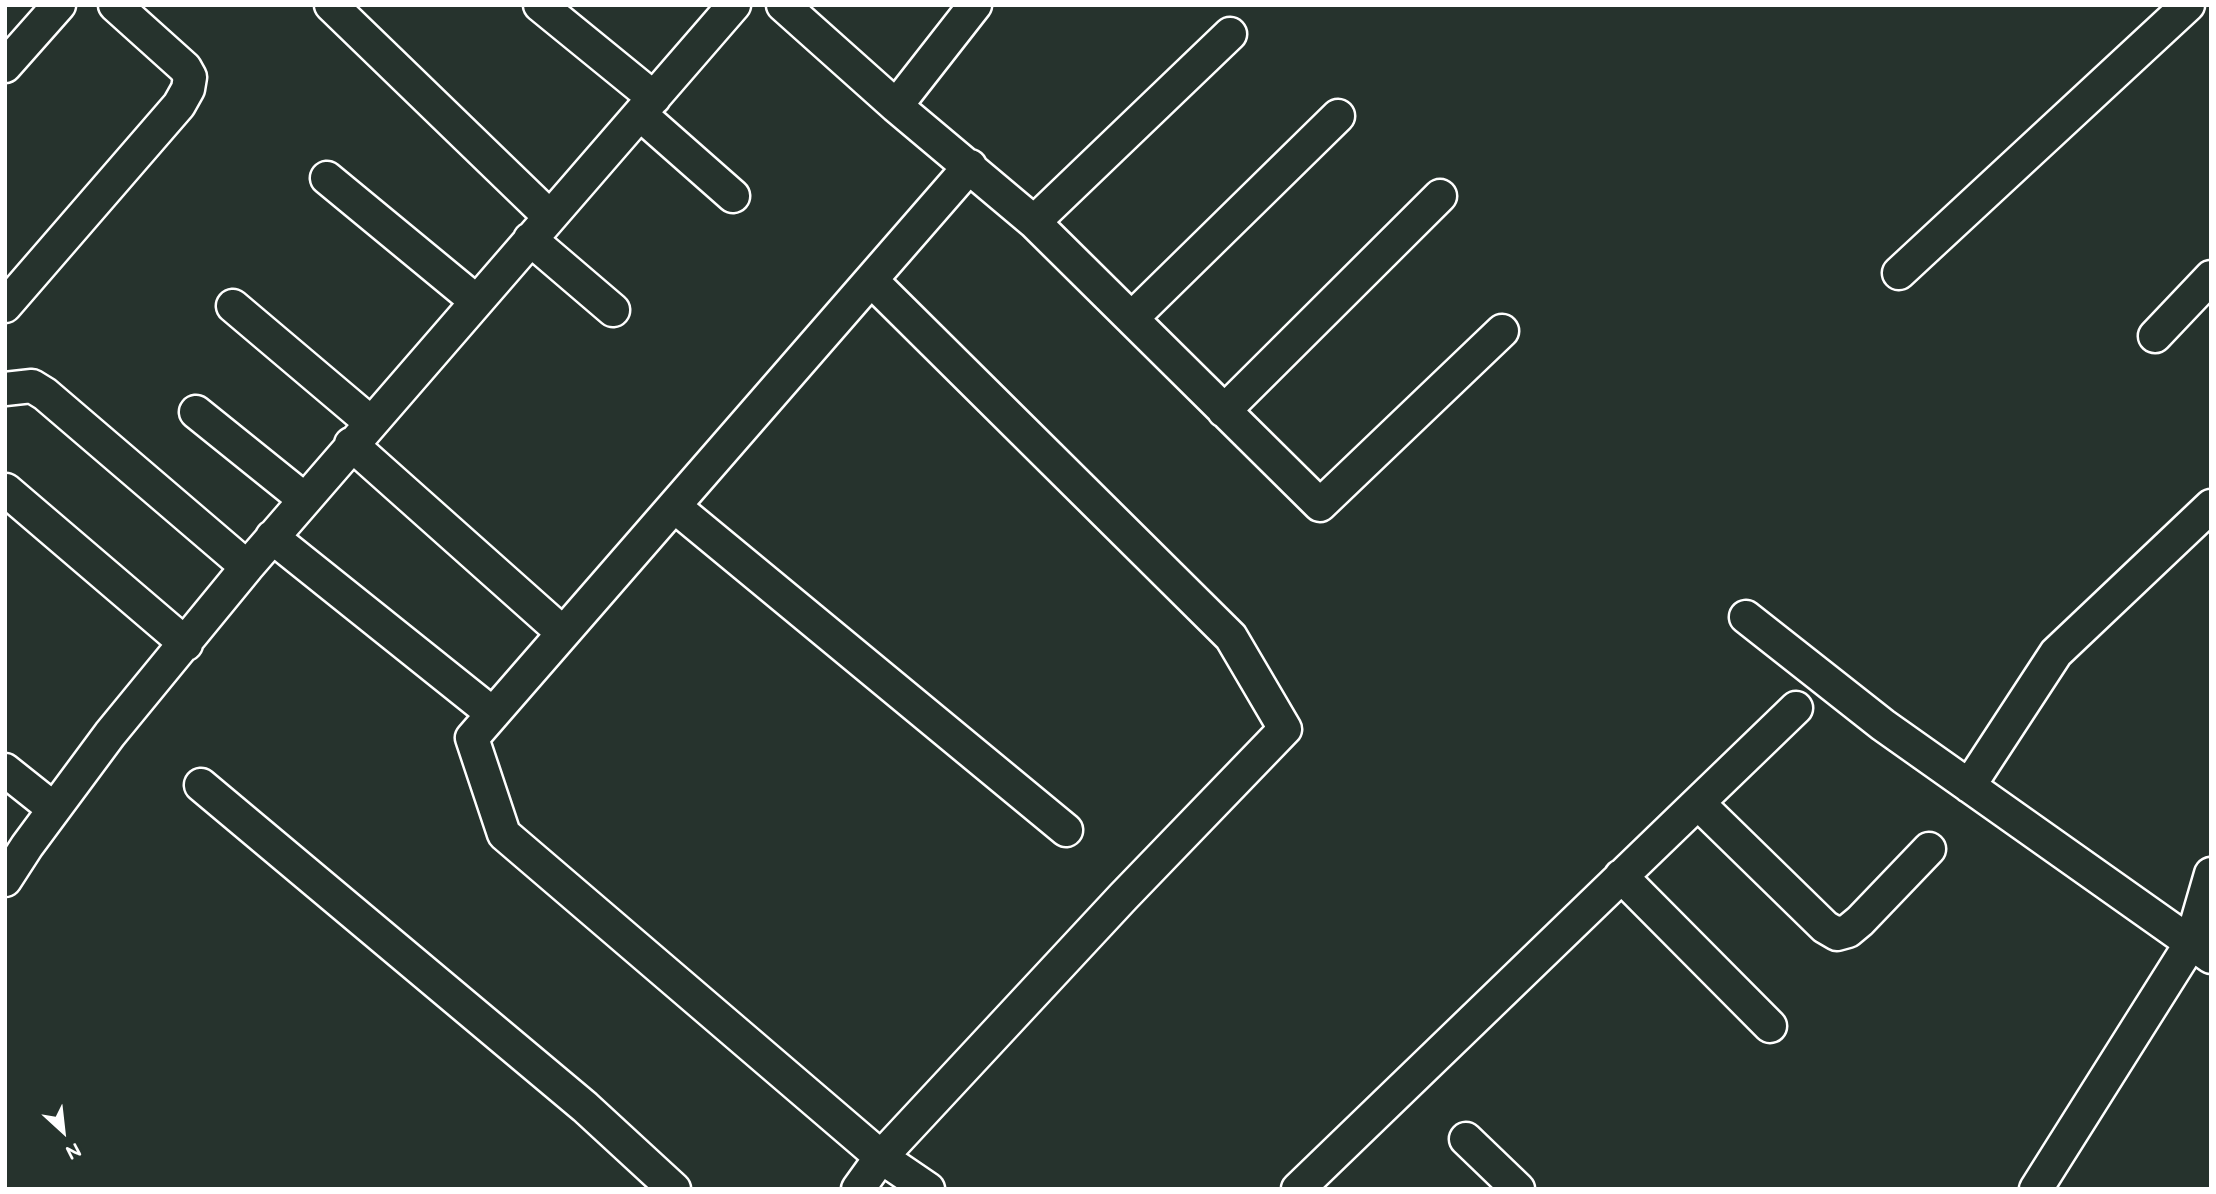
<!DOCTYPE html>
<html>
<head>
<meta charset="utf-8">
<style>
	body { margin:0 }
	#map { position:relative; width:2216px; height:1194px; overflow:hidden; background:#26332d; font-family:"Balsamiq Sans",sans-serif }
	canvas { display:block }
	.frame { position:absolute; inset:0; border:7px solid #fff; pointer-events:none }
	.north { position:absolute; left:28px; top:1096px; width:70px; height:70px; -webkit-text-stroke:5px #26332d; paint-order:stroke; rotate:153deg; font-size:19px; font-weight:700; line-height:28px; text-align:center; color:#fff }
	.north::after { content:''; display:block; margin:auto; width:24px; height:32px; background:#fff; clip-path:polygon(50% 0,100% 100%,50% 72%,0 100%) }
</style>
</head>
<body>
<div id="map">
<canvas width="2216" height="1194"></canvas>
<div class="frame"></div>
<div class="north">N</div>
</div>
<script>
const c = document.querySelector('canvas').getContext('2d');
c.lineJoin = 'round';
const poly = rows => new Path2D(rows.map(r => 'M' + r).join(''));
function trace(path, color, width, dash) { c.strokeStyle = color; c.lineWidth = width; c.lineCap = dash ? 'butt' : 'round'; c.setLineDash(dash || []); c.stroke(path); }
const street = poly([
	[331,5,550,217],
	[540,5,654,98],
	[783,5,896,106,1034,222,1320,505,1502,331],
	[5,66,59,5],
	[896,106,975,5],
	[640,114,733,196],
	[327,178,476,301],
	[1034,222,1230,34],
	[530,239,613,310],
	[1899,273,2188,5],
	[5,306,179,105,188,89,190,77,185,68,115,5],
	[233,306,370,422],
	[1132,318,1338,116],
	[2155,336,2211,277],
	[5,389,32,386,45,394,247,567],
	[1224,411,1440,196],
	[196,412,304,499],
	[351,444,563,633],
	[6,490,186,644],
	[674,506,1066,830],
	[272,537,493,714],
	[1746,617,1883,725,2211,957],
	[5,770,54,809],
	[201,785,585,1107,674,1189],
	[1969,786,2056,653,2211,506],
	[1698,803,1825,927,1837,934,1848,931,1860,921,1929,849],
	[1621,876,1770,1026],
	[5,880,27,846,110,734,247,567,734,5],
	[1466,1139,1518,1189],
	[858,1189,881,1157,1123,897,1285,729,1231,637,871,280],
	[928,1189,881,1157,504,834,472,738,970,166],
	[1298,1189,1796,708],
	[2036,1189,2191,943,2211,874]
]);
trace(street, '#fff', 37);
trace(street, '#26332d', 32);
</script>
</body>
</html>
